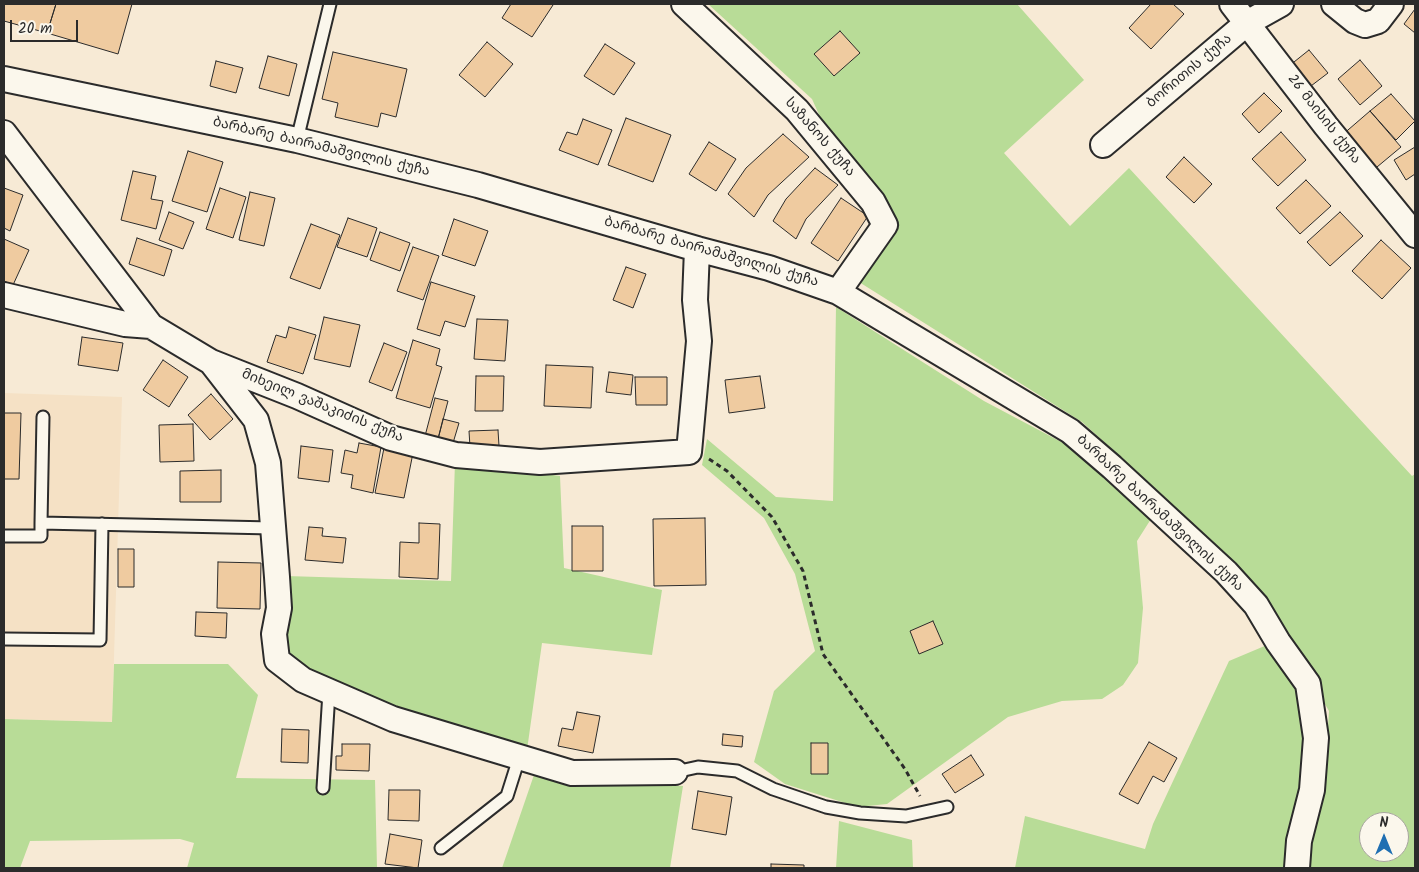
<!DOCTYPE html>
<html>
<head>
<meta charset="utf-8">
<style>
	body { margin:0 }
	#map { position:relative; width:1419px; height:872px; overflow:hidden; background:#f7ead5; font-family:Kalam,sans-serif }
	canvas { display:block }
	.frame { position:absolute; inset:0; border:5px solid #2b2b2b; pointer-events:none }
	.north { position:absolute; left:1359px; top:812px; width:50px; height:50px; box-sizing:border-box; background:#fbf7ec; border:1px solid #a8a59f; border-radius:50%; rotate:0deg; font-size:14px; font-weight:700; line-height:20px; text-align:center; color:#2b2b2b }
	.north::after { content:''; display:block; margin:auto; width:18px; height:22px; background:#1f6fb2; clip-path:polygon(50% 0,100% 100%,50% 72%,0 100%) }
	.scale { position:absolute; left:10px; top:20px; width:68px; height:22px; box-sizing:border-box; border:2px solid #2b2b2b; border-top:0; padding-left:6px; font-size:15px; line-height:18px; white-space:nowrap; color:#2b2b2b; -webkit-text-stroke:4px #fbf7ec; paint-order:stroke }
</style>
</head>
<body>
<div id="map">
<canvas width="1419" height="872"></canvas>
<div class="frame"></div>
<div class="north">N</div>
<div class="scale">20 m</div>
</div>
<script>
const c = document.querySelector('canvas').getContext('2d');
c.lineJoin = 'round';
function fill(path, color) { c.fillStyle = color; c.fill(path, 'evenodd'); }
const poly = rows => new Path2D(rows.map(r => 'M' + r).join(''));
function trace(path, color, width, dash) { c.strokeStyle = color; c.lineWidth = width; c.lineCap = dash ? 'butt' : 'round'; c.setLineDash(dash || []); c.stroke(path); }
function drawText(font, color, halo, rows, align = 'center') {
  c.font = font + ' Kalam,"Noto Sans Georgian",sans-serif'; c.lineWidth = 4.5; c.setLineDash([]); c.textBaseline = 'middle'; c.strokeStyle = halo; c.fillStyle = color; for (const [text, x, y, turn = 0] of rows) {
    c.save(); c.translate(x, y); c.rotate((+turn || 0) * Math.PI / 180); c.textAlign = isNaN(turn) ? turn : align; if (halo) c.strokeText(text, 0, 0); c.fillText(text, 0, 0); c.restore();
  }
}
fill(poly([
	[4,393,122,397,112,722,4,719]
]), '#f5e1c5');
fill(poly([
	[708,4,1017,4,1084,80,1004,153,1070,226,1129,168,1412,476,1415,474,1415,868,1305,868,1306,840,1325,774,1329,711,1263,598,1168,500,1082,422,859,282,870,229,870,211,830,139,812,99],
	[1369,822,1399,822,1399,852,1369,852],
	[836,307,984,401,1067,445,1151,519,1137,541,1143,608,1138,663,1123,685,1102,699,1062,701,1008,717,887,804,858,807,785,784,754,762,774,691,815,651,795,574,764,518,702,465,707,439,776,497,833,501],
	[455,462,560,476,564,568,662,590,652,655,542,643,527,750,360,700,305,672,284,650,286,576,451,581],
	[1267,645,1292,675,1304,700,1304,782,1287,868,1015,868,1025,816,1145,849,1153,824,1229,661],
	[114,664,228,664,258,695,236,778,375,780,377,868,187,868,194,843,180,839,30,841,20,868,4,868,4,719,112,722],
	[535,772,575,781,683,786,670,868,502,868],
	[839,821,912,840,913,868,836,868]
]), '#b8dc97');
const building = poly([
	[4,4,56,4,47,33,4,21,4,4],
	[56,4,132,4,118,54,47,33,56,4],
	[511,4,551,4,553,5,532,37,502,18,511,4],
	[1151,4,1173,4,1184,14,1151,49,1129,28,1151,4],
	[1415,9,1415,33,1404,24,1415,9],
	[840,31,860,53,834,76,814,54,840,31],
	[487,42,513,64,485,97,459,75,487,42],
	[605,44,635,63,614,95,584,76,605,44],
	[1309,50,1328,73,1307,89,1289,66,1309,50],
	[333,52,407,69,396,117,381,113,378,127,335,117,338,103,322,99,333,52],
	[268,56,297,64,289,96,259,88,268,56],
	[1360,60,1382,86,1360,105,1338,79,1360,60],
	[216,61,243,68,236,93,210,86,216,61],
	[1264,93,1282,111,1259,133,1242,114,1264,93],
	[1391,94,1415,121,1396,140,1370,111,1391,94],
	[1370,111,1401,147,1371,172,1341,136,1370,111],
	[626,118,671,135,653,182,608,165,626,118],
	[583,119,612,130,598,165,559,150,567,132,577,135,583,119],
	[1281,132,1306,160,1278,186,1252,159,1281,132],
	[783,134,809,157,768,195,754,217,728,194,746,168,783,134],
	[709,142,736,159,716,191,689,174,709,142],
	[1415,147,1415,174,1406,180,1394,160,1415,147],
	[188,151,223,162,207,212,172,201,188,151],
	[1184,157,1212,184,1194,203,1166,177,1184,157],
	[815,168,838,185,806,219,796,239,773,221,786,199,815,168],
	[133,171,156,176,151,199,163,201,156,229,121,220,133,171],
	[1306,180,1331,206,1300,234,1276,208,1306,180],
	[4,188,23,195,10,231,4,228,4,188],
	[220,188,246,197,233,238,206,229,220,188],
	[250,192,275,198,264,246,239,240,250,192],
	[841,198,868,216,838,261,811,243,841,198],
	[169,212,194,222,183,249,159,240,169,212],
	[1340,212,1363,236,1330,266,1307,242,1340,212],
	[348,218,377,228,367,257,337,247,348,218],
	[454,219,488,231,475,266,442,255,454,219],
	[311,224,340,235,320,289,290,278,311,224],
	[380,232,410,243,400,271,370,260,380,232],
	[137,238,172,250,164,276,129,264,137,238],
	[4,239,29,250,13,285,4,281,4,239],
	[1381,240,1411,268,1382,299,1352,271,1381,240],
	[413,247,439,256,423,300,397,291,413,247],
	[626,267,646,274,633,308,613,300,626,267],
	[431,282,475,296,465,327,445,321,440,336,417,329,431,282],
	[324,317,360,325,350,367,314,359,324,317],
	[477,319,508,320,505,361,474,359,477,319],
	[289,327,316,335,303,374,267,362,276,335,286,338,289,327],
	[82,337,123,343,118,371,78,365,82,337],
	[413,340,440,349,436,365,442,367,430,408,396,398,413,340],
	[384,343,407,352,392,391,369,382,384,343],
	[163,360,188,377,169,407,143,390,163,360],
	[546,365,593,367,591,408,544,406,546,365],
	[609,372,633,375,631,395,606,392,609,372],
	[476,376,504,376,503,411,475,411,476,376],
	[760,376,765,408,729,413,725,380,760,376],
	[635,377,667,377,667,405,636,405,635,377],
	[211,394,233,419,210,440,188,415,211,394],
	[435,398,448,401,438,439,425,436,435,398],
	[4,413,21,413,19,479,4,479,4,413],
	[443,419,459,423,453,443,438,439,443,419],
	[193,424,194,461,160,462,159,425,193,424],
	[498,430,499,446,470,447,469,431,498,430],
	[359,443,381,447,373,493,351,488,353,475,341,473,345,450,357,453,359,443],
	[301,446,333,450,329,482,298,478,301,446],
	[384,448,413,453,404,498,375,493,384,448],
	[221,470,221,502,180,502,180,471,221,470],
	[705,518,706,585,654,586,653,519,705,518],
	[419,523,440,524,438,579,399,577,400,542,419,543,419,523],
	[572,526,603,526,603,571,572,571,572,526],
	[309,527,323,528,322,536,346,538,343,563,305,560,309,527],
	[118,549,134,549,134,587,118,587,118,549],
	[218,562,261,563,260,609,217,608,218,562],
	[196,612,227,613,226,638,195,636,196,612],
	[933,621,943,644,919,654,910,631,933,621],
	[577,712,600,716,593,753,558,746,562,728,573,730,577,712],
	[282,729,309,730,308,763,281,762,282,729],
	[723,734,743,736,742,747,722,745,723,734],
	[1149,742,1177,758,1164,782,1153,776,1138,804,1119,794,1149,742],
	[811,743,828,743,828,774,811,774,811,743],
	[342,744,370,744,369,771,336,770,336,756,342,756,342,744],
	[971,755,984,775,955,793,942,774,971,755],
	[389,790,420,790,419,821,388,820,389,790],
	[698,791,732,797,726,835,692,829,698,791],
	[390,834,422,840,418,868,385,864,390,834],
	[771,864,804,865,804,868,771,868,771,864]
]);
fill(building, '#efcba0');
trace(building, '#2b2b2b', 1);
const lane = poly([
	[297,140,330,4],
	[41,523,43,417],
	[4,536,41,536,41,523,272,528],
	[4,639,100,640,102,524],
	[675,772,698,767,737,771,773,789,826,807,860,813,906,816,947,807],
	[323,788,329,692],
	[441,848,507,796,519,758]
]);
const street = poly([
	[684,4,797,110,873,202,885,225,838,292],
	[1232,4,1326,126,1415,235],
	[1334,4,1355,21,1365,25,1378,21,1391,4],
	[4,79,297,140,478,185,697,249,769,268,838,292,1070,431,1112,467,1226,572,1256,605,1278,642,1308,684,1316,738,1312,790,1299,841,1297,868],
	[4,133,151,326],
	[1103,145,1247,23,1281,4],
	[4,295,125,324,151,326,211,362,297,396,391,438,456,455,540,462,689,452,699,341,695,300,697,249],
	[211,362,256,420,268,463,277,577,279,608,274,634,277,660,303,680,393,719,572,773,675,772]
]);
trace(lane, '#2b2b2b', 15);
trace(street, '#2b2b2b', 28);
trace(poly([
	[709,459,727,471,772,517,803,571,823,654,905,769,920,796]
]), '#2b2b2b', 3, [5, 4]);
trace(lane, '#fbf7ec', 11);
trace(street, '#fbf7ec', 24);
drawText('14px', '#2b2b2b', '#fbf7ec', [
	["ბორითის ქუჩა",1190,72,-40],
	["26 მაისის ქუჩა",1323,120,52],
	["საზანოს ქუჩა",819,138,49],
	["ბარბარე ბაირამაშვილის ქუჩა",321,148,13],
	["ბარბარე ბაირამაშვილის ქუჩა",711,253,16],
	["მიხეილ ვაშაკიძის ქუჩა",322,407,22],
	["ბარბარე ბაირამაშვილის ქუჩა",1159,514,43]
]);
</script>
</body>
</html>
